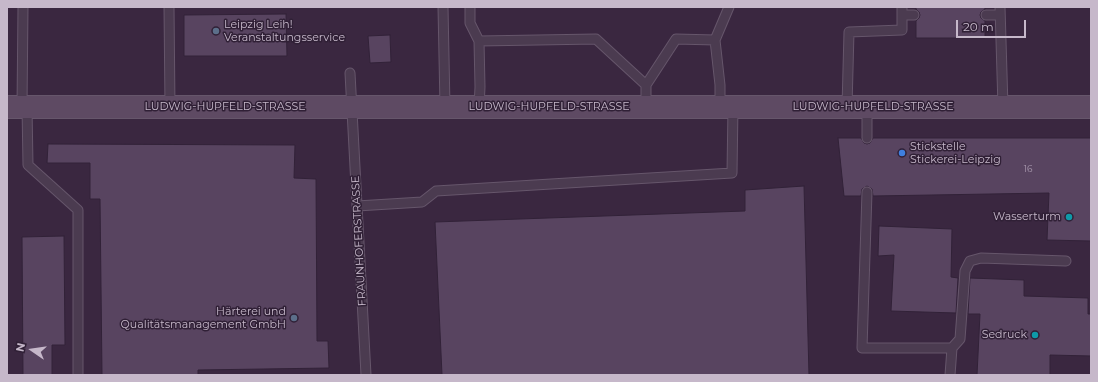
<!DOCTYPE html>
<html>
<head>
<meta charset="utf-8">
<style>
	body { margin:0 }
	#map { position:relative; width:1098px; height:382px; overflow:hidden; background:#3a2740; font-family:Montserrat,sans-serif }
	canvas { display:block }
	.frame { position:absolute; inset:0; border:8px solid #c6b8ca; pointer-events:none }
	.north { position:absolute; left:12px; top:330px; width:40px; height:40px; -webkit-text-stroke:3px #302036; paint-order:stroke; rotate:283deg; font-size:11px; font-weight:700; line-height:16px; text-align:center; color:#c6b8ca }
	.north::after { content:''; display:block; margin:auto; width:14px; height:18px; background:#c6b8ca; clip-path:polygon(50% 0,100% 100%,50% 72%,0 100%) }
	.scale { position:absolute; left:956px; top:20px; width:70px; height:18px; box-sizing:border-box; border:2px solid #c6b8ca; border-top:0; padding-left:5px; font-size:12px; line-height:14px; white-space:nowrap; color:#c6b8ca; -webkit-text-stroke:3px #302036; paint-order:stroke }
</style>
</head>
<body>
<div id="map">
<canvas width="1098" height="382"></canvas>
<div class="frame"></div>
<div class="north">N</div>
<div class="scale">20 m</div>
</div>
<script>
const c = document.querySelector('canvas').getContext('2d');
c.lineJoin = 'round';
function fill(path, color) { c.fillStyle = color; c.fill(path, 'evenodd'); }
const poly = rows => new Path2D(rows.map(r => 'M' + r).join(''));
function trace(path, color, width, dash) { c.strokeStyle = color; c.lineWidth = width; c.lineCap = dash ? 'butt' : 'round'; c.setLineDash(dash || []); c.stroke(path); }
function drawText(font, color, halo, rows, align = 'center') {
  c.font = font + ' Montserrat,sans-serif'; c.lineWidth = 3; c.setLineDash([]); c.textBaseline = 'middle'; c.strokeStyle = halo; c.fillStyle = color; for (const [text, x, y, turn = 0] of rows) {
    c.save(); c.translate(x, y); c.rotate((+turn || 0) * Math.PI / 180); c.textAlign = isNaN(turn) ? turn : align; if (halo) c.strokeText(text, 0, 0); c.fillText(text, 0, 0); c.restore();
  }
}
const building = poly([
	[916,7,985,7,985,9,981,12,980,15,981,18,985,21,985,38,916,38,916,21,919,18,920,15,919,12,916,9,916,7],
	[286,14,287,56,184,56,184,15,286,14],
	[390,35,391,62,370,63,368,36,390,35],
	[838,138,861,138,864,143,867,144,870,143,873,138,1091,138,1091,241,1047,240,1049,193,873,196,872,189,867,186,862,189,861,196,844,196,838,138],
	[48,144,295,145,294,178,316,179,317,341,328,341,329,368,198,370,198,375,102,375,100,199,90,199,90,163,47,163,48,144],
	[804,186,809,375,442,375,435,222,745,211,745,190,804,186],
	[879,226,952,229,951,277,958,278,956,313,891,311,894,255,878,256,879,226],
	[64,236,65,345,52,345,52,375,23,375,22,237,64,236],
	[970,278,1024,280,1024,296,1088,298,1088,314,1091,314,1091,356,1050,355,1050,375,977,375,980,314,968,314,970,278]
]);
fill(building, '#584460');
trace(building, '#322238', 1);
const lane = poly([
	[169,7,170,107],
	[443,7,445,107],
	[470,7,470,23,479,41],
	[1000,7,1003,107],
	[902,15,914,15],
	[986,15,1000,15],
	[715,40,729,7],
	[350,73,366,375],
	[646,85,676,39,715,40,720,85,720,107],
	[22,107,23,7],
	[27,107,28,165,78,210,78,375],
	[479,107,480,87,479,41,596,39,646,85,646,107],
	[847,107,849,32,902,30,902,7],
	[867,108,867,138],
	[867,192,862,348,952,348,950,375],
	[357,206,422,202,436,191,732,173,733,107],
	[952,348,960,339,965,271,970,261,981,258,1066,261]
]);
const secondary = poly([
	[7,107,1091,107]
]);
trace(lane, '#66566b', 11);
trace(secondary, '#66566b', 24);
trace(lane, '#4b3b50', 9);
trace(secondary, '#5e4a63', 22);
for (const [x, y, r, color] of [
	[216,31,4,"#5c6f8a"],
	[902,153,4,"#3f7fe0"],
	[1069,217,4,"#0f9aa8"],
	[294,318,4,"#5c6f8a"],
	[1035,335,4,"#0f9aa8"]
]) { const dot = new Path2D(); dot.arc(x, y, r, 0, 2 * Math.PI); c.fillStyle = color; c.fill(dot); trace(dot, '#302036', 1.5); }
drawText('9px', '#aa9bb0', null, [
	["16",1028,169]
]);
drawText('11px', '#c6b8ca', '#302036', [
	["Leipzig Leih!",224,25,"left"],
	["Veranstaltungsservice",224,38,"left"],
	["Stickstelle",910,147,"left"],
	["Stickerei-Leipzig",910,160,"left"],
	["Wasserturm",1061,217],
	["Härterei und",286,312],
	["Qualitätsmanagement GmbH",286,325],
	["Sedruck",1027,335]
], 'right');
drawText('11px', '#c6b8ca', '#302036', [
	["LUDWIG-HUPFELD-STRASSE",225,107],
	["LUDWIG-HUPFELD-STRASSE",549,107],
	["LUDWIG-HUPFELD-STRASSE",873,107],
	["FRAUNHOFERSTRASSE",359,241,-93]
]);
</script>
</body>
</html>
